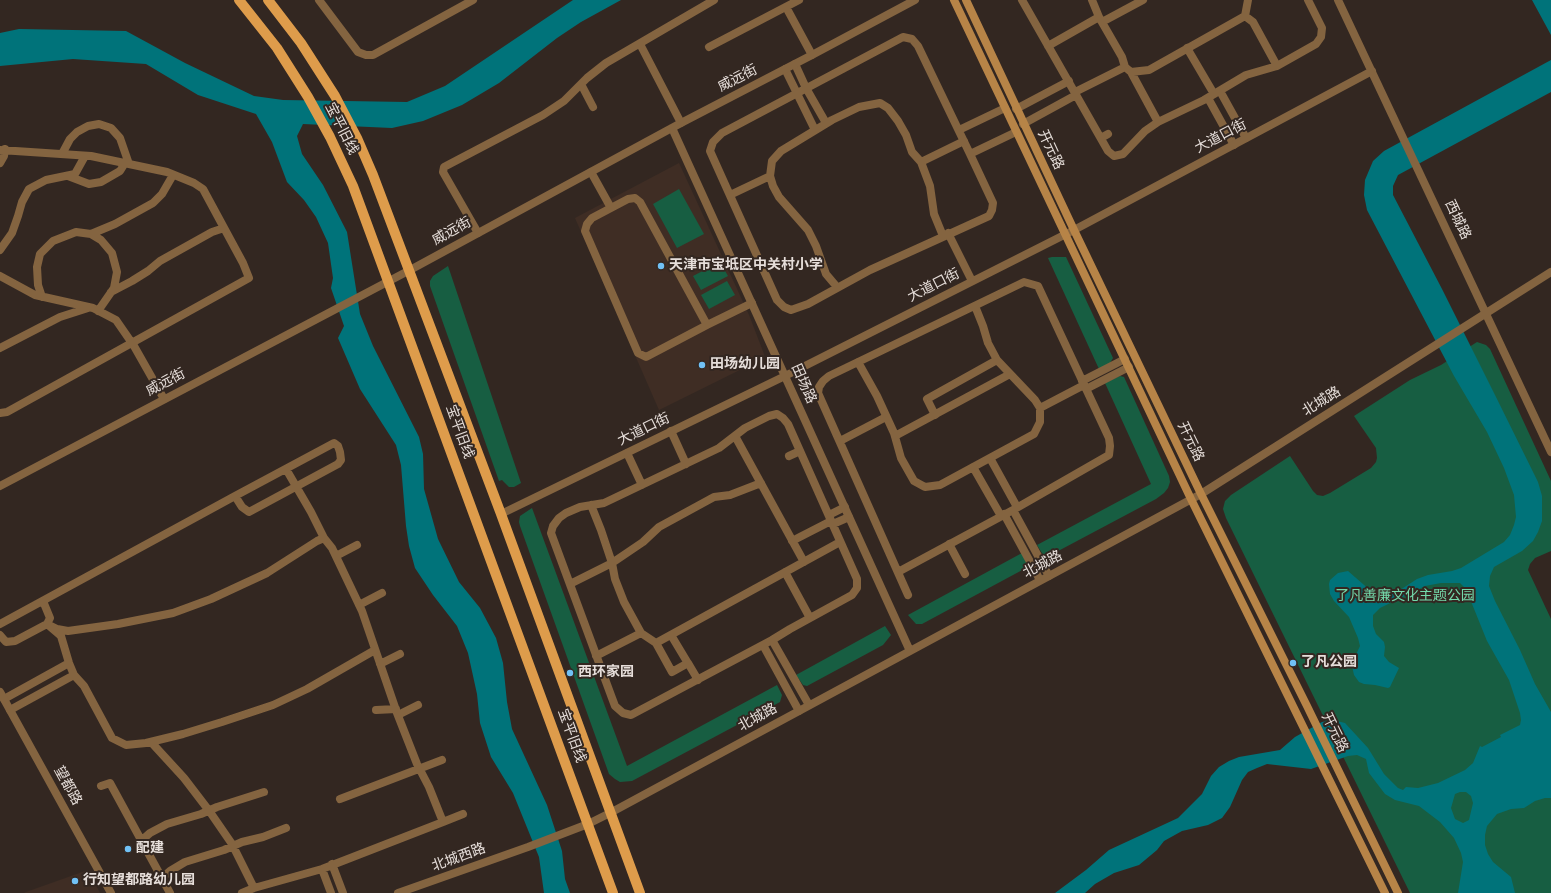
<!DOCTYPE html>
<html>
<head>
<meta charset="utf-8">
<style>
	body { margin:0 }
	canvas { display:block; background:#332721 }
</style>
</head>
<body>
<canvas width="1551" height="893"></canvas>
<script>
const c = document.querySelector('canvas').getContext('2d');
c.lineJoin = 'round';
function fill(path, color) { c.fillStyle = color; c.fill(path, 'evenodd'); }
const poly = rows => new Path2D(rows.map(r => 'M' + r).join(''));
function trace(path, color, width, dash) { c.strokeStyle = color; c.lineWidth = width; c.lineCap = dash ? 'butt' : 'round'; c.setLineDash(dash || []); c.stroke(path); }
function drawText(font, color, halo, rows, align = 'center') {
  c.font = font + ' Jost,"Noto Sans SC",sans-serif'; c.lineWidth = 4; c.setLineDash([]); c.textBaseline = 'middle'; c.strokeStyle = halo; c.fillStyle = color; for (const [text, x, y, turn = 0] of rows) {
    c.save(); c.translate(x, y); c.rotate((+turn || 0) * Math.PI / 180); c.textAlign = isNaN(turn) ? turn : align; if (halo) c.strokeText(text, 0, 0); c.fillText(text, 0, 0); c.restore();
  }
}
fill(poly([
	[679,163,749,315,764,354,764,358,659,410,575,218],
	[88,870,100,893,24,893,26,892]
]), '#3f2d24');
fill(poly([
	[679,189,704,234,677,248,653,204],
	[1052,257,1066,257,1113,358,1110,363,1099,369,1048,258],
	[720,262,728,276,701,290,693,276],
	[448,266,521,483,514,487,509,487,502,480,499,481,430,286,430,281,433,276],
	[727,281,735,295,709,309,701,295],
	[1477,342,1486,345,1490,349,1551,481,1551,551,1535,558,1530,564,1528,570,1551,619,1551,893,1410,893,1226,518,1223,509,1225,501,1231,495,1290,456,1313,491,1317,495,1323,496,1330,493,1371,468,1376,462,1377,458,1376,448,1354,416,1410,380,1441,365],
	[1120,376,1124,377,1169,476,1170,482,1168,488,1164,493,1156,499,1045,558,1037,545,1151,484,1105,383],
	[532,508,627,766,777,685,782,695,780,702,632,781,620,782,615,779,609,774,520,526,519,522,520,516],
	[1022,553,1027,565,1026,568,922,624,916,624,908,615],
	[885,626,891,635,883,645,807,686,803,685,796,675]
]), '#175e42');
fill(poly([
	[573,0,621,0,581,22,557,38,499,83,462,105,423,121,392,128,303,124,297,136,302,154,323,185,347,232,360,314,373,346,419,437,423,454,424,489,438,539,459,582,480,608,496,638,503,663,507,702,512,729,547,805,562,851,565,879,570,893,544,893,539,857,513,793,491,757,480,723,477,694,468,653,457,626,433,595,415,568,409,546,406,526,401,465,396,445,360,389,338,338,344,326,331,288,333,278,328,243,316,217,304,200,287,182,272,142,256,114,198,95,146,64,73,59,0,66,0,33,19,29,126,31,185,63,254,96,283,100,407,102,445,86],
	[1532,0,1551,0,1551,35],
	[1551,60,1551,92,1398,175,1393,186,1393,195,1442,289,1496,397,1538,482,1542,496,1542,521,1538,532,1533,541,1522,551,1494,567,1490,576,1489,586,1495,601,1520,650,1535,684,1551,712,1551,798,1545,798,1535,801,1524,808,1511,809,1497,814,1487,826,1485,835,1485,845,1488,854,1493,862,1511,877,1515,893,1458,893,1463,862,1461,853,1454,838,1440,822,1419,806,1395,800,1385,794,1369,773,1366,759,1357,755,1348,756,1311,769,1267,764,1257,768,1248,772,1242,780,1230,807,1222,818,1208,825,1182,831,1164,841,1157,850,1139,865,1114,873,1095,884,1085,893,1055,893,1086,870,1109,850,1178,818,1202,794,1211,776,1219,767,1229,761,1239,757,1280,750,1295,737,1322,722,1333,720,1345,723,1368,748,1384,774,1398,788,1403,790,1406,787,1418,788,1438,783,1465,770,1473,763,1480,746,1482,747,1501,737,1500,735,1520,725,1521,720,1520,713,1509,680,1487,641,1466,589,1460,583,1441,583,1425,586,1380,608,1373,615,1373,626,1376,634,1384,642,1385,647,1384,656,1389,662,1399,668,1390,687,1388,688,1375,685,1364,684,1359,682,1354,675,1352,666,1353,661,1360,646,1358,638,1349,617,1334,601,1330,594,1329,584,1330,580,1338,573,1348,571,1371,591,1382,594,1390,594,1400,590,1417,579,1428,575,1452,571,1461,568,1504,542,1510,535,1514,525,1516,517,1514,495,1504,468,1487,432,1454,376,1367,210,1364,195,1365,180,1373,161,1384,151],
	[1460,792,1466,792,1471,796,1473,803,1469,820,1463,823,1455,819,1451,808,1455,794]
]), '#00737a');
trace(poly([
	[319,0,358,52,366,55,373,55,473,0],
	[1022,0,1108,151,1114,156,1123,154,1145,131,1158,122,1204,100,1246,75,1277,66,1316,44,1321,37,1322,28,1308,0],
	[786,7,812,55],
	[1245,16,1253,22,1277,66],
	[1099,17,1122,57,1125,67],
	[1102,22,1143,0],
	[640,44,681,123],
	[1048,46,1099,17,1092,0],
	[709,47,799,0],
	[1187,48,1214,94],
	[795,64,806,88,826,123],
	[785,69,815,130],
	[1131,72,1158,122],
	[581,84,593,107],
	[1220,91,1246,138],
	[1075,92,1125,67,1131,72,1149,70,1245,16,1248,0],
	[1208,98,1234,145],
	[1016,109,1069,81],
	[1023,124,1076,95],
	[959,130,1005,108],
	[1101,138,1108,134],
	[0,150,91,156,167,172,194,183,203,189,243,263,249,278,7,412,0,413],
	[62,154,70,139,77,132,88,126,99,124,111,128,120,138,129,164],
	[970,154,918,46,912,39,903,37,722,133,713,142,710,151,777,300,784,307,791,310,808,304,870,270,989,216,992,210,993,203,970,154,1016,132],
	[921,162,930,186,934,214,943,236],
	[0,163,4,156,5,149],
	[591,172,611,208],
	[68,176,89,184,101,182,120,171,125,163],
	[730,195,770,176],
	[478,233,443,172,444,167,543,115,564,101,587,78,606,63,714,0],
	[948,233,972,281],
	[91,234,115,224,153,203,162,194,173,175],
	[0,250,12,233,18,216,22,202,29,189,46,180,75,174,85,156],
	[0,276,35,295,93,308,116,320,134,346,164,399],
	[837,287,826,274,816,246,808,230,779,197,773,186,770,176,772,161,781,151,832,120,859,107,880,103,888,108,898,121,906,135,912,152,921,162,964,141],
	[111,292,132,281,148,271,160,261,212,232,224,228],
	[42,297,38,285,37,267,40,254,53,241,76,232,91,234,101,240,112,253,117,272,114,288,98,311],
	[975,306,983,326,988,343,997,360,1035,400,1040,408],
	[707,325,646,357,638,353,585,231,587,224,592,218,628,199,635,198,640,202,707,325,752,303],
	[0,348,60,317,88,308],
	[858,362,877,396,894,433,901,458,914,481,925,487,940,485,1034,434,1040,422,1040,408,1084,385],
	[1082,381,1125,359],
	[1086,389,1129,367],
	[935,415,927,399,997,360],
	[671,431,686,464],
	[735,436,804,562],
	[895,436,1010,374],
	[840,441,886,417],
	[627,453,642,485],
	[789,456,800,451],
	[990,458,1017,507],
	[973,467,1001,516],
	[591,505,601,530,612,563,615,579,624,602,641,633,656,643,672,672,688,663,698,680],
	[1004,514,1040,580],
	[829,515,845,507],
	[833,524,849,517],
	[792,541,831,521],
	[949,544,965,574],
	[336,556,357,545],
	[785,572,810,618],
	[898,572,1013,510],
	[570,584,612,563,643,542,659,527,714,497,730,495,761,483],
	[908,595,818,393,819,387,823,381,829,376,1024,282,1038,286,1109,438,1110,446,1109,455,1013,510,1049,576],
	[43,601,50,618,47,624,61,636,69,663,74,675,84,686,112,738,126,745,146,743,183,734,222,722,273,705,307,689,375,650],
	[359,605,382,593],
	[0,624,235,496,334,443,338,446,340,452,341,460,338,464,249,512,242,507,235,496],
	[0,635,6,642,15,641,47,624,57,629,68,631,118,624,173,613,211,599,267,573,317,541,324,538],
	[671,635,689,665],
	[772,640,631,715,623,713,615,706,612,698,551,533,553,526,559,518,566,513,580,507,604,503,719,448,745,428,769,416,777,414,783,418,788,424,857,579,857,588,852,595,790,629,772,640,809,705],
	[656,643,840,542],
	[763,645,799,711],
	[596,656,641,633],
	[380,664,400,654],
	[4,699,69,663],
	[10,710,74,675],
	[376,710,396,709],
	[398,715,418,705],
	[151,742,184,778,210,812,232,844,254,888],
	[101,786,110,783,170,893],
	[340,799,442,760],
	[443,822,463,814],
	[141,841,150,833,167,824,201,814,217,807,264,792],
	[332,864,343,893],
	[322,869,331,893],
	[162,878,170,871,185,862,224,850,242,842,263,837,286,828],
	[242,893,254,888,322,869,443,822,429,787,417,764,397,713,362,611,332,548,324,538,311,512,286,469]
]), '#846440', 8);
trace(poly([
	[1338,0,1551,452],
	[672,128,910,651],
	[0,486,410,270,681,123,812,55,915,0],
	[501,514,785,376,1074,230,1372,71],
	[0,692,111,893],
	[398,893,528,847,588,824,610,813,1201,494,1551,272]
]), '#846440', 8);
trace(poly([
	[954,0,1191,499,1385,893],
	[966,0,1074,230,1201,494,1307,706,1398,893]
]), '#b78447', 8);
trace(poly([
	[239,0,277,48,308,97,330,137,353,186,613,893],
	[268,0,301,43,335,96,357,138,373,175,501,514,640,893]
]), '#de9c4b', 10);
for (const [x, y, r, color] of [
	[661,266,4,"#71c1f5"],
	[702,365,4,"#71c1f5"],
	[1293,663,4,"#71c1f5"],
	[570,673,4,"#71c1f5"],
	[128,849,4,"#71c1f5"],
	[75,881,4,"#71c1f5"]
]) { const dot = new Path2D(); dot.arc(x, y, r, 0, 2 * Math.PI); c.fillStyle = color; c.fill(dot); trace(dot, '#332721', 1.5); }
drawText('14px', '#e6deda', '#332721', [
	["威远街",738,79,-27],
	["宝平旧线",341,129,63],
	["大道口街",1221,137,-28],
	["开元路",1050,150,65],
	["西城路",1457,220,65],
	["威远街",452,232,-29],
	["大道口街",934,286,-27],
	["威远街",166,383,-28],
	["田场路",803,384,66],
	["北城路",1322,402,-32],
	["大道口街",644,430,-26],
	["宝平旧线",459,432,70],
	["开元路",1190,442,64],
	["北城路",1043,565,-28],
	["北城路",758,718,-29],
	["开元路",1334,733,64],
	["宝平旧线",571,736,70],
	["望都路",67,786,61],
	["北城西路",459,858,-20]
]);
drawText('bold 14px', '#e6deda', '#332721', [
	["天津市宝坻区中关村小学",669,266],
	["田场幼儿园",710,365],
	["了凡公园",1301,663],
	["西环家园",578,673],
	["配建",136,849],
	["行知望都路幼儿园",83,881]
], 'left');
drawText('14px', '#74d9ab', '#332721', [
	["了凡善廉文化主题公园",1405,597]
]);
</script>
</body>
</html>
